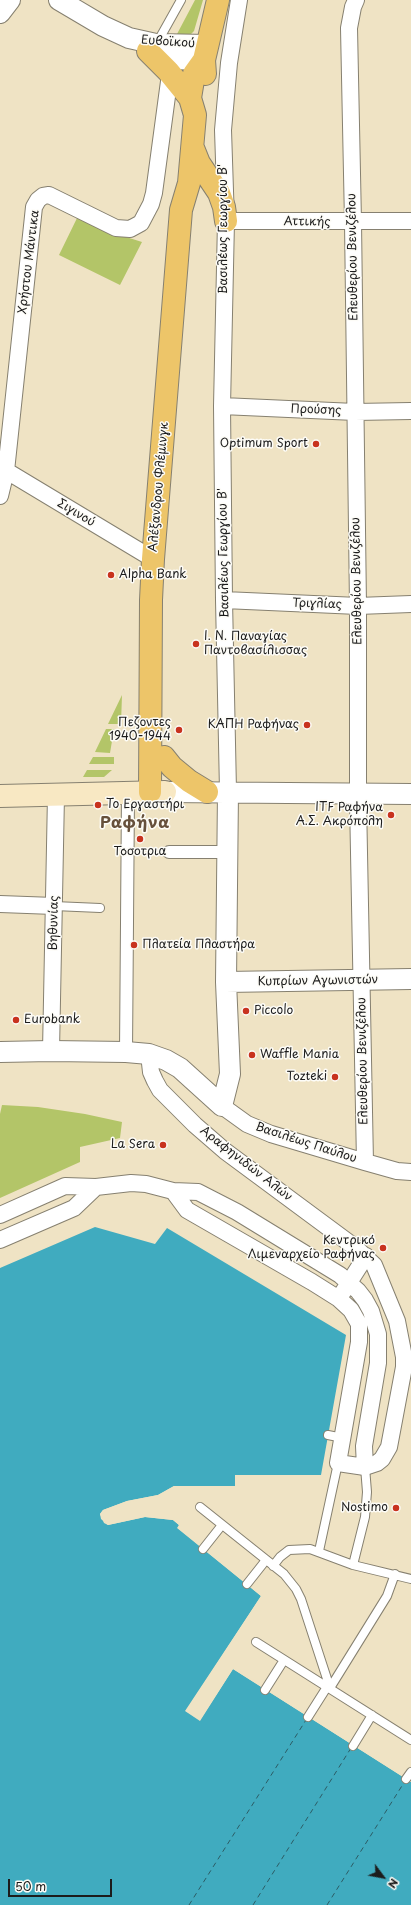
<!DOCTYPE html>
<html>
<head>
<meta charset="utf-8">
<style>
	body { margin:0 }
	#map { position:relative; width:411px; height:1905px; overflow:hidden; background:#efe3c4; font-family:"Playpen Sans",sans-serif }
	canvas { display:block }
	.north { position:absolute; left:363px; top:1857px; width:40px; height:40px; -webkit-text-stroke:3px #fdfcf7; paint-order:stroke; rotate:122deg; font-size:11px; font-weight:700; line-height:16px; text-align:center; color:#1c1c1c }
	.north::after { content:''; display:block; margin:auto; width:14px; height:18px; background:#1c1c1c; clip-path:polygon(50% 0,100% 100%,50% 72%,0 100%) }
	.scale { position:absolute; left:8px; top:1879px; width:104px; height:18px; box-sizing:border-box; border:2px solid #1c1c1c; border-top:0; padding-left:5px; font-size:12px; line-height:14px; white-space:nowrap; color:#1c1c1c; -webkit-text-stroke:3px #fdfcf7; paint-order:stroke }
</style>
</head>
<body>
<div id="map">
<canvas width="411" height="1905"></canvas>
<div class="north">N</div>
<div class="scale">50 m</div>
</div>
<script>
const c = document.querySelector('canvas').getContext('2d');
c.lineJoin = 'round';
function fill(path, color) { c.fillStyle = color; c.fill(path, 'evenodd'); }
const poly = rows => new Path2D(rows.map(r => 'M' + r).join(''));
function trace(path, color, width, dash) { c.strokeStyle = color; c.lineWidth = width; c.lineCap = dash ? 'butt' : 'round'; c.setLineDash(dash || []); c.stroke(path); }
function drawText(font, color, halo, rows, align = 'center') {
  c.font = font + ' "Playpen Sans",sans-serif'; c.lineWidth = 3; c.setLineDash([]); c.textBaseline = 'middle'; c.strokeStyle = halo; c.fillStyle = color; for (const [text, x, y, turn = 0] of rows) {
    c.save(); c.translate(x, y); c.rotate((+turn || 0) * Math.PI / 180); c.textAlign = isNaN(turn) ? turn : align; if (halo) c.strokeText(text, 0, 0); c.fillText(text, 0, 0); c.restore();
  }
}
fill(poly([
	[195,0,203,0,194,31,191,34,177,34],
	[79,214,123,236,142,242,120,285,59,255],
	[122,695,121,724,108,724],
	[106,729,114,729,110,753,95,752],
	[93,757,114,757,114,764,89,764],
	[87,770,112,770,104,777,83,777],
	[2,1105,38,1107,85,1114,122,1122,120,1138,80,1147,80,1162,0,1198,0,1114]
]), '#b3c568');
fill(poly([
	[95,1227,155,1244,167,1228,346,1335,321,1475,236,1475,235,1486,174,1486,158,1495,127,1501,103,1510,100,1514,101,1519,108,1525,145,1517,173,1520,179,1525,178,1528,261,1596,186,1711,200,1720,233,1669,411,1782,411,1905,0,1905,0,1268]
]), '#40abbf');
fill(poly([
	[235,1475,321,1475,320,1477,237,1477,236,1488,174,1488,159,1497,128,1503,104,1512,102,1515,105,1522,109,1523,145,1515,174,1518,181,1524,180,1527,263,1595,188,1710,199,1718,231,1668,233,1667,411,1780,411,1782,233,1669,200,1721,185,1711,261,1596,177,1528,179,1525,173,1520,145,1517,108,1525,104,1523,100,1514,103,1510,127,1501,158,1495,174,1486,235,1486]
]), '#efe3c4');
trace(poly([
	[189,1905,306,1720],
	[253,1905,351,1748],
	[327,1905,405,1781]
]), '#2c5c65', 1, [5, 4]);
const service = poly([
	[157,43,181,0],
	[54,906,100,908],
	[328,1435,343,1438],
	[200,1507,284,1574,296,1589,301,1599,330,1688],
	[203,1549,222,1525],
	[319,1551,338,1463],
	[353,1565,365,1517,367,1492,365,1467],
	[273,1566,280,1557,289,1550,310,1549,353,1565,411,1579],
	[247,1584,266,1560],
	[256,1642,411,1740],
	[330,1688,387,1596,395,1574],
	[265,1690,284,1660],
	[308,1717,327,1687],
	[353,1746,372,1715],
	[406,1779,411,1772]
]);
const pedestrian = poly([
	[169,852,228,852],
	[126,1052,128,793]
]);
const minor = poly([
	[356,0,353,7,349,28,353,222,358,606,358,801,365,1162],
	[226,221,411,221],
	[222,406,355,412,411,411],
	[0,467,153,559],
	[0,496,6,471,34,207,38,200,43,196,49,195,116,228,130,229,141,223,151,204,154,193,170,74],
	[224,600,358,606,411,604],
	[228,791,224,600,222,406,226,221,223,130,229,63,239,0],
	[0,904,54,906],
	[51,1051,56,795],
	[149,1054,151,1072,155,1081,160,1090,195,1125,225,1151,356,1248,374,1265,397,1321,404,1357,404,1367,389,1447,382,1459,377,1463,365,1467,338,1463,359,1342,359,1324,351,1310,339,1299,312,1282,187,1210,173,1191],
	[222,1106,247,1124,271,1134,365,1162,397,1171,411,1172],
	[0,1215,65,1186,96,1187,131,1183,146,1184,173,1191,198,1192,237,1212,340,1275,358,1291,365,1300,371,1311,378,1334,378,1363,364,1446,365,1467],
	[0,1240,74,1208,96,1187],
	[343,1292,366,1256]
]);
const tertiary = poly([
	[59,0,103,26,129,38,156,44,207,45],
	[0,13,10,0],
	[149,52,172,59,204,60],
	[165,792,411,794],
	[226,982,411,979],
	[0,1052,51,1051,126,1052,149,1054,166,1060,180,1068,222,1106,230,1074,226,982,228,791]
]);
const secondary = poly([
	[0,796,165,792]
]);
const primary = poly([
	[148,51,168,71,190,98],
	[205,74,204,60,218,0],
	[193,148,199,163,219,193,224,207,226,221],
	[164,757,172,767,189,781,207,792],
	[150,792,151,600,153,559,181,210,189,183,195,115,190,98,194,74,204,60]
]);
trace(service, '#868070', 10);
trace(pedestrian, '#868070', 14);
trace(minor, '#868070', 18);
trace(tertiary, '#868070', 22);
trace(secondary, '#868070', 24);
trace(primary, '#868070', 24);
trace(service, '#fff', 8);
trace(pedestrian, '#fff', 12);
trace(minor, '#fff', 16);
trace(tertiary, '#fff', 20);
trace(secondary, '#f8e8c3', 22);
trace(primary, '#edc569', 22);
for (const [x, y, r, color] of [
	[316,444,4,"#c8321e"],
	[111,575,4,"#c8321e"],
	[196,644,4,"#c8321e"],
	[307,725,4,"#c8321e"],
	[179,730,4,"#c8321e"],
	[98,805,4,"#c8321e"],
	[391,815,4,"#c8321e"],
	[140,839,4,"#c8321e"],
	[134,945,4,"#c8321e"],
	[246,1011,4,"#c8321e"],
	[16,1020,4,"#c8321e"],
	[252,1055,4,"#c8321e"],
	[335,1077,4,"#c8321e"],
	[163,1145,4,"#c8321e"],
	[383,1248,4,"#c8321e"],
	[396,1508,4,"#c8321e"]
]) { const dot = new Path2D(); dot.arc(x, y, r, 0, 2 * Math.PI); c.fillStyle = color; c.fill(dot); trace(dot, '#fdfcf7', 1.5); }
drawText('12px', '#1c1c1c', '#fdfcf7', [
	["Ευβοϊκού",168,42,4],
	["Αττικής",307,222,1],
	["Βασιλέως Γεωργίου Β'",224,229,-90],
	["Ελευθερίου Βενιζέλου",353,257,-91],
	["Χρήστου Μάντικα",29,262,-83],
	["Προύσης",316,410,2],
	["Αλέξανδρου Φλέμινγκ",159,487,-85],
	["Σιγινού",76,513,31],
	["Βασιλέως Γεωργίου Β'",224,553,-91],
	["Ελευθερίου Βενιζέλου",357,581,-91],
	["Τριγλίας",317,604,2],
	["Βηθυνίας",54,923,-89],
	["Κυπρίων Αγωνιστών",318,981,-1],
	["Ελευθερίου Βενιζέλου",363,1061,-91],
	["Βασιλέως Παύλου",306,1143,18],
	["Αραφηνιδών Αλών",246,1164,38]
]);
drawText('12px', '#1c1c1c', '#fdfcf7', [
	["Optimum Sport",308,444],
	["Alpha Bank",119,575,"left"],
	["Ι. Ν. Παναγίας",204,637,"left"],
	["Παντοβασίλισσας",204,651,"left"],
	["Πεζοντες",171,723],
	["1940-1944",171,737],
	["ΚΑΠΗ Ραφήνας",299,725],
	["Το Εργαστήρι",106,805,"left"],
	["ITF Ραφήνα",383,808],
	["Α.Σ. Ακρόπολη",383,822],
	["Τοσοτρια",140,852,"center"],
	["Πλατεία Πλαστήρα",142,945,"left"],
	["Piccolo",254,1011,"left"],
	["Eurobank",24,1020,"left"],
	["Waffle Mania",260,1055,"left"],
	["Tozteki",327,1077],
	["La Sera",155,1145],
	["Κεντρικό",375,1241],
	["Λιμεναρχείο Ραφήνας",375,1255],
	["Nostimo",388,1508]
], 'right');
c.letterSpacing = '1px';
drawText('bold 16px', '#66503b', '#fdfcf7', [
	["Ραφήνα",135,824]
]);
c.letterSpacing = '0px';
</script>
</body>
</html>
